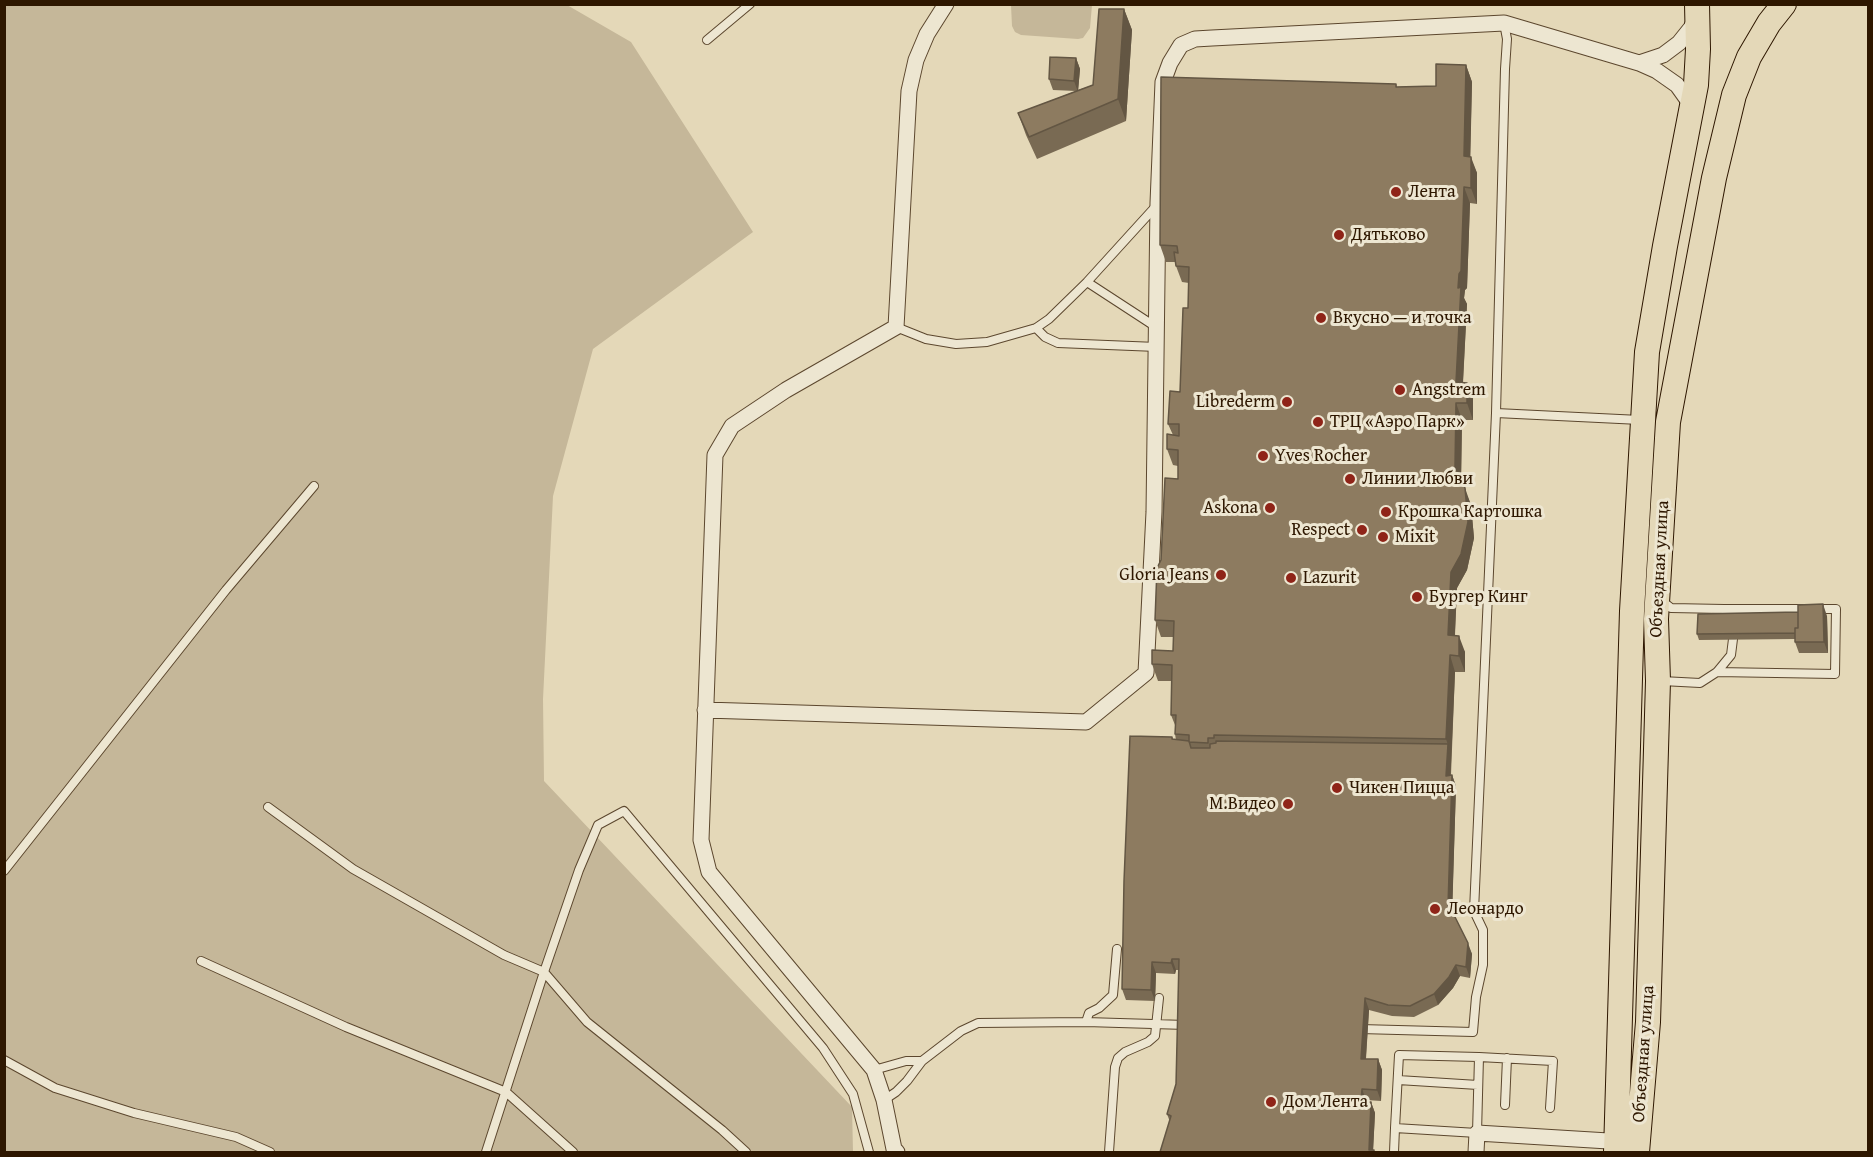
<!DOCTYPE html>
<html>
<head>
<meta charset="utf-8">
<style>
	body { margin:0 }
	#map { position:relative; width:1873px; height:1157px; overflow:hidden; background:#e4d8b8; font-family:"Gentium Book Plus",serif }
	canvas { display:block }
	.frame { position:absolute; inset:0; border:6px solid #2e1700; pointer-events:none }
</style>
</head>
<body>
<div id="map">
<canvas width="1873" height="1157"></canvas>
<div class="frame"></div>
</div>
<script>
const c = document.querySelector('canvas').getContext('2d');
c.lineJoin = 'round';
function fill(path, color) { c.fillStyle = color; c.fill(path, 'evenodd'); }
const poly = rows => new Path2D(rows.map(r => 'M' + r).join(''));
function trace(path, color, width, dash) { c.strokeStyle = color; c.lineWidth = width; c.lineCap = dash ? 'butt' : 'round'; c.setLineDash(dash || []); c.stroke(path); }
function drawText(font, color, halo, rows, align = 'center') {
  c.font = font + ' "Gentium Book Plus",serif'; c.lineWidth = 6; c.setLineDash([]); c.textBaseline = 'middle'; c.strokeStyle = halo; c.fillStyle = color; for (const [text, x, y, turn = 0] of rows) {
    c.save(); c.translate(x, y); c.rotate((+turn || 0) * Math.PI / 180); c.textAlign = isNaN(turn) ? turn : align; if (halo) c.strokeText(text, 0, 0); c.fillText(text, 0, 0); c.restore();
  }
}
fill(poly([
	[5,5,567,5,631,42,753,232,593,349,553,496,543,699,544,781,852,1107,853,1152,5,1152],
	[1011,5,1092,5,1090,28,1083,38,1078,39,1021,35,1015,32,1012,26]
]), '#c5b799');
const service = poly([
	[707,40,750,4],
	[1087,282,1156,327],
	[896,327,926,339,956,344,987,342,1036,328,1049,319,1087,282,1157,205],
	[1036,328,1045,337,1058,343,1157,347],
	[1496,413,1640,420],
	[1662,601,1671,608,1724,609,1728,611],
	[1724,609,1805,609],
	[1717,672,1835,674,1836,609,1817,609],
	[1662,681,1700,683,1717,672,1731,655,1733,639],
	[268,807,353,869,504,955,544,972,587,1022,722,1130,746,1152],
	[4,871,226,590,314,486],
	[201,961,346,1027,506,1092,573,1152],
	[1086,1022,1089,1013,1099,1008,1113,995,1117,949],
	[1360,1029,1473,1032,1476,997,1483,965,1483,930,1474,911,1496,413,1505,69,1507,39,1504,23],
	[1479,1057,1553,1061,1550,1108],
	[4,1060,55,1088,134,1113,236,1137,270,1152],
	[874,1070,906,1061,922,1061],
	[1398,1080,1478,1085],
	[884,1100,896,1092,907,1081,922,1061,961,1031,978,1023,1086,1022,1186,1025],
	[1505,1105,1507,1058],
	[486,1152,544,972,579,870,598,825,624,811,823,1048,853,1094,869,1152],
	[1109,1152,1115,1067,1118,1058,1125,1052,1148,1042,1155,1036,1159,998],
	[1394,1152,1395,1128,1399,1055,1479,1057,1477,1133,1395,1128]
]);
const minor = poly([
	[1639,63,1663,55,1679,43,1691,28,1696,18],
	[705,710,1086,722,1146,673,1154,512,1158,203,1163,82,1170,63,1181,45,1195,39,1212,38,1504,23,1639,63,1657,71,1677,85,1692,106],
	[897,1152,894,1149,884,1100,874,1070,709,872,701,840,715,455,732,426,786,390,896,327,909,91,916,60,927,34,946,4],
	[1476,1152,1477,1133,1625,1142]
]);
const primary = poly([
	[1616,1152,1632,611,1647,352,1665,246,1696,85,1698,49,1697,4],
	[1637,1152,1648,1022,1658,681,1656,619,1668,422,1714,178,1734,95,1749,57,1769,23,1784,4]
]);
trace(service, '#5c472e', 10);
trace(minor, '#5c472e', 17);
trace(primary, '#2e1700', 26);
trace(service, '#ede6d1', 8);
trace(minor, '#ede6d1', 15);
trace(primary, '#e4d8b8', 24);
fill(poly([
	[1124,9,1132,30,1126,121,1037,159,1026,135,1018,113,1076,91,1053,90,1049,79,1076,58,1080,69,1078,90,1093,85],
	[1466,65,1472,82,1470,157,1477,173,1477,204,1470,203,1467,288,1465,290,1464,298,1467,304,1463,383,1467,383,1473,399,1473,420,1462,420,1461,481,1471,505,1474,538,1467,570,1457,588,1455,635,1465,652,1465,672,1455,672,1451,775,1452,775,1456,786,1452,912,1472,954,1470,978,1460,976,1453,988,1438,1005,1414,1017,1392,1016,1369,1010,1366,1059,1378,1059,1382,1070,1381,1101,1366,1100,1366,1102,1371,1102,1375,1113,1373,1150,1375,1152,1160,1152,1170,1122,1167,1114,1176,1084,1179,970,1176,970,1175,974,1156,973,1155,1001,1126,1000,1122,989,1172,737,1173,739,1176,740,1175,734,1175,725,1171,715,1172,681,1158,681,1152,664,1173,651,1174,637,1161,637,1155,620,1161,560,1178,479,1178,466,1173,465,1167,449,1173,435,1168,424,1180,392,1188,308,1189,283,1182,282,1176,266,1175,262,1166,262,1160,245,1396,84,1397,87,1436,86],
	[1827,616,1828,653,1799,653,1795,642,1795,639,1699,640,1697,634]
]), '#796a53');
fill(poly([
	[1124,9,1132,30,1126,121,1118,99],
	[1076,58,1080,69,1078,92,1074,81],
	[1466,65,1472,82,1470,173,1464,156],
	[1471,157,1477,173,1477,204,1471,188],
	[1464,187,1470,203,1467,288,1465,290,1464,298,1467,304,1462,399,1456,382,1458,288],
	[1467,383,1473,399,1473,420,1467,403],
	[1456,403,1462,420,1461,483,1455,467],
	[1465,488,1471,505,1474,538,1467,570,1457,588,1454,651,1448,635,1451,572],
	[1823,604,1827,616,1828,653,1824,642],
	[1459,636,1465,652,1465,672,1459,656],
	[1450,655,1455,672,1450,787,1446,776,1448,745,1446,739],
	[1452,775,1456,786,1452,918,1448,907],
	[1468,943,1472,954,1470,978,1466,967],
	[1172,959,1176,970,1175,974,1171,963],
	[1152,962,1156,973,1155,1001,1151,990],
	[1456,965,1460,976,1453,988,1438,1005,1434,994],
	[1365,998,1369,1010,1365,1070,1361,1059],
	[1378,1059,1382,1070,1381,1101,1377,1090],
	[1362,1089,1366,1100,1365,1113,1361,1102],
	[1371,1102,1375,1113,1373,1152,1369,1150]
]), '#635643');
const building = poly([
	[1099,9,1124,9,1118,99,1029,137,1018,113,1093,85,1099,9],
	[1050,57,1076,58,1074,81,1049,79,1050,57],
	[1436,64,1466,65,1464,156,1471,157,1471,188,1464,187,1461,271,1459,274,1458,288,1461,287,1456,382,1467,383,1467,403,1456,403,1455,467,1465,488,1468,522,1461,554,1451,572,1448,635,1459,636,1459,656,1450,655,1446,739,1214,735,1214,738,1208,738,1208,743,1189,742,1189,735,1175,734,1176,715,1171,715,1172,665,1152,664,1152,650,1173,651,1174,621,1155,620,1157,568,1161,560,1165,478,1178,479,1178,450,1167,449,1167,434,1179,436,1179,424,1168,424,1170,391,1180,392,1183,308,1188,308,1189,267,1176,266,1174,252,1178,253,1177,246,1160,245,1161,77,1396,84,1396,87,1436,86,1436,64],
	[1823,604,1824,642,1795,642,1795,628,1798,628,1798,605,1823,604],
	[1798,612,1798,628,1795,628,1795,633,1697,634,1698,614,1798,612],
	[1130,736,1172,737,1172,739,1189,741,1191,748,1210,748,1210,744,1216,743,1216,741,1448,744,1446,776,1452,775,1448,907,1455,917,1468,943,1466,967,1456,965,1449,977,1434,994,1410,1006,1388,1005,1365,998,1361,1059,1378,1059,1377,1090,1362,1089,1361,1102,1371,1102,1369,1150,1374,1150,1374,1152,1160,1152,1171,1116,1167,1114,1176,1084,1179,959,1172,959,1171,963,1152,962,1151,990,1122,989,1124,881,1130,736]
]);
fill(building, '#8d7b60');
trace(building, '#635643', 1.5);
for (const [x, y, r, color] of [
	[1396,192,6,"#8f2418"],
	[1339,235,6,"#8f2418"],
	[1321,318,6,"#8f2418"],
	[1400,390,6,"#8f2418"],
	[1287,402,6,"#8f2418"],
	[1318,422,6,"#8f2418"],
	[1263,456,6,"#8f2418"],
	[1350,479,6,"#8f2418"],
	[1270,508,6,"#8f2418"],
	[1386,512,6,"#8f2418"],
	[1362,530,6,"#8f2418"],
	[1383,537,6,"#8f2418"],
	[1221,575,6,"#8f2418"],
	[1291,578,6,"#8f2418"],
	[1417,597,6,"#8f2418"],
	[1337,788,6,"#8f2418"],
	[1288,804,6,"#8f2418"],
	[1435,909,6,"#8f2418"],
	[1271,1102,6,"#8f2418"]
]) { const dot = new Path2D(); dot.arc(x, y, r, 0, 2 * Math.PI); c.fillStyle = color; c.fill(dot); trace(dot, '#ede6d1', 2); }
drawText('18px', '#2e1700', '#ede6d1', [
	["Лента",1408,192],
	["Дятьково",1351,235],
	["Вкусно — и точка",1333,318],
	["Angstrem",1412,390],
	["Librederm",1275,402,"right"],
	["ТРЦ «Аэро Парк»",1330,422],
	["Yves Rocher",1275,456],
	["Линии Любви",1362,479],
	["Askona",1258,508,"right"],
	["Крошка Картошка",1398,512],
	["Respect",1350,530,"right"],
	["Mixit",1395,537],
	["Gloria Jeans",1209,575,"right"],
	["Lazurit",1303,578],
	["Бургер Кинг",1429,597],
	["Чикен Пицца",1349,788],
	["М.Видео",1276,804,"right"],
	["Леонардо",1447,909],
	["Дом Лента",1283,1102]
], 'left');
drawText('18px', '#2e1700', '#ede6d1', [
	["Объездная улица",1660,569,-87],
	["Объездная улица",1644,1054,-86]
]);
</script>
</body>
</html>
